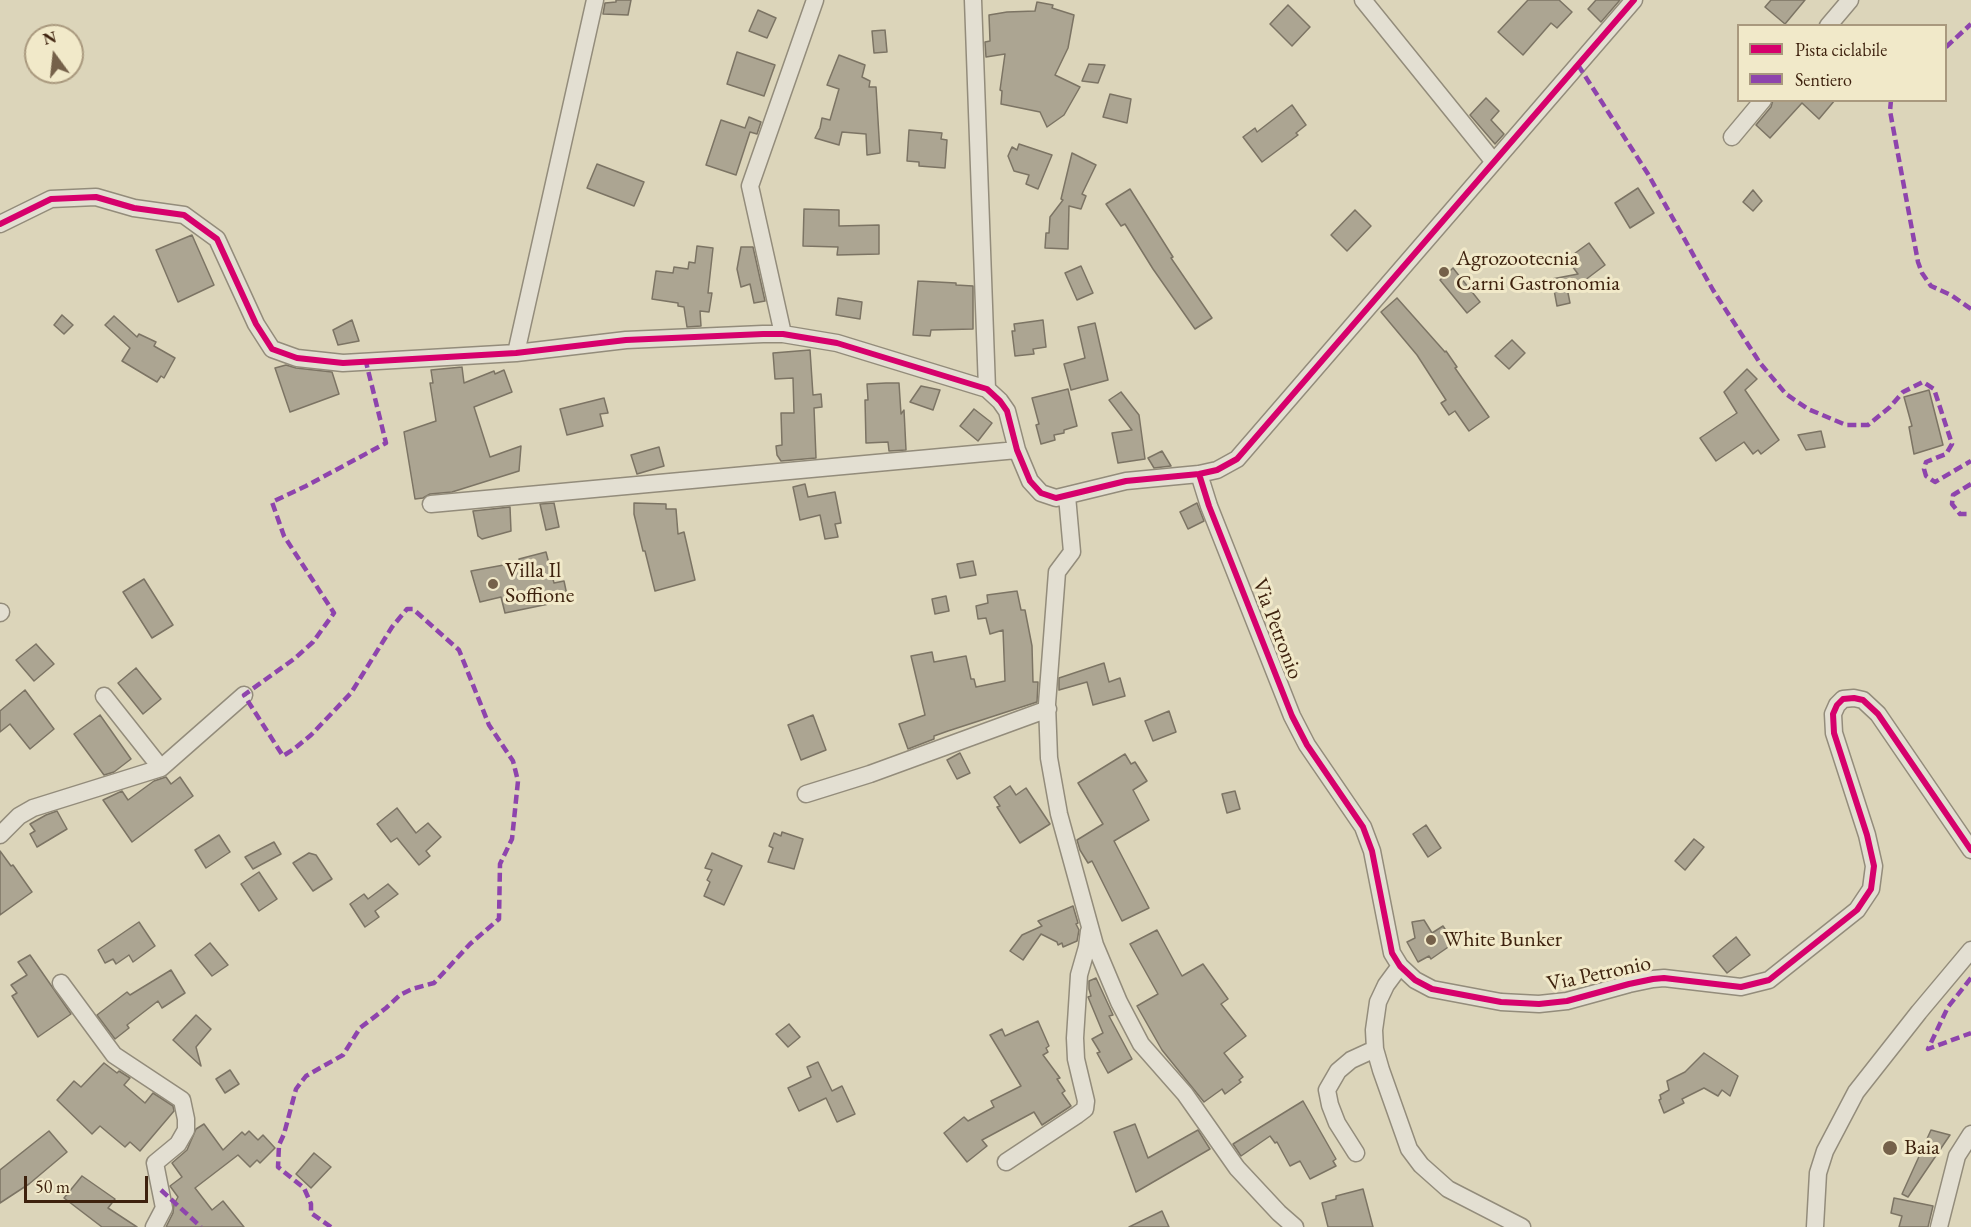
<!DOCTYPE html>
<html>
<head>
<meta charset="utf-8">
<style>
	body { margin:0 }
	#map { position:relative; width:1971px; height:1227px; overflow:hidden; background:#dcd5ba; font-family:"EB Garamond",serif }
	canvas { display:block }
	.legend { position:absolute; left:1737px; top:24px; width:210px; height:78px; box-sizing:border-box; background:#f1e9c9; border:2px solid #a9997e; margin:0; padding:8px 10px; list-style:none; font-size:18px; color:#3e220e }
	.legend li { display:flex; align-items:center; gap:12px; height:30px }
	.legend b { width:30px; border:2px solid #a9997e }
	.north { position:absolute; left:24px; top:24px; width:60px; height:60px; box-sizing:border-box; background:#f1e9c9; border:2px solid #a9997e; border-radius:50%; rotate:345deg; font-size:16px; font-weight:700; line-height:24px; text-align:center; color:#3e220e }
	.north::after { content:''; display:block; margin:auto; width:21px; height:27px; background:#75614a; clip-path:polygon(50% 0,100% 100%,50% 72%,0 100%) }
	.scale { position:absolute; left:24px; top:1176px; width:124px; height:27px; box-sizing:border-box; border:3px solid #3e220e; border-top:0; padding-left:8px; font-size:18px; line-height:21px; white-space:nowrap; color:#3e220e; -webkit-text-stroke:4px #f1e9c9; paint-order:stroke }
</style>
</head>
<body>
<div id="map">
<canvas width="1971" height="1227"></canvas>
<ul class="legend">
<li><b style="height:8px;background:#d6006c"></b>Pista ciclabile</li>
<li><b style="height:8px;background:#8e44ad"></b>Sentiero</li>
</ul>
<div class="north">N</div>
<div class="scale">50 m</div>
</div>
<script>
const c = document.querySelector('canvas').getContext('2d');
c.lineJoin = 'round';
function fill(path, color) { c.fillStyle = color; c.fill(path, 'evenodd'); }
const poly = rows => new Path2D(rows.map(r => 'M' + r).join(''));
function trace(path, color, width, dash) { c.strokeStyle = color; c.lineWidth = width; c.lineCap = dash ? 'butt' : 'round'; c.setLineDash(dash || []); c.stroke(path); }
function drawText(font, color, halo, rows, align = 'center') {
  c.font = font + ' "EB Garamond",serif'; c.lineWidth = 6; c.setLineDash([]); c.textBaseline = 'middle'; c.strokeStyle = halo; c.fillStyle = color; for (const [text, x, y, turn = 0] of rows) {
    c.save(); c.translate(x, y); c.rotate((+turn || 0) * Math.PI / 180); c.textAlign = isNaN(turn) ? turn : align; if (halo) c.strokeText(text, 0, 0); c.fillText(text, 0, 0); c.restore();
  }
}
const building = poly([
	[616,0,631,0,628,15,603,14,605,3,616,2,616,0],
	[1528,0,1559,0,1572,12,1557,28,1551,23,1523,55,1498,32,1528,0],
	[1596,0,1620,0,1601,22,1588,9,1596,0],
	[1771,0,1805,0,1785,24,1765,7,1771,0],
	[1037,2,1053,5,1052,8,1074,15,1068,48,1055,75,1080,87,1064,115,1047,127,1040,112,1001,104,1002,91,1000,90,1005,54,986,57,985,42,990,41,989,15,1007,12,1035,11,1037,2],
	[1288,5,1310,27,1292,46,1270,24,1288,5],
	[758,10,776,18,767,38,749,31,758,10],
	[885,30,887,52,874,53,872,31,885,30],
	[737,52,775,65,764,96,727,84,737,52],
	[839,55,865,65,862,77,870,81,869,87,876,87,880,153,867,155,866,134,842,132,839,145,815,138,820,128,822,118,830,120,839,89,827,85,839,55],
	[1089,64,1105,65,1098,83,1082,81,1089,64],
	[1110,94,1131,99,1127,123,1103,117,1110,94],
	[1486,98,1499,111,1491,120,1504,134,1495,144,1470,115,1486,98],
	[1773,100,1835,100,1819,119,1802,103,1770,138,1756,125,1771,107,1773,100],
	[1292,105,1306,125,1296,133,1298,135,1262,162,1243,137,1255,128,1257,132,1292,105],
	[749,117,761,122,757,134,750,132,736,175,706,165,721,120,745,128,749,117],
	[909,130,942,133,941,139,947,140,945,168,919,166,919,162,907,161,909,130],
	[1019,144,1052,155,1038,189,1026,184,1029,175,1014,171,1008,156,1012,147,1017,150,1019,144],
	[1072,153,1096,165,1082,194,1086,196,1081,209,1069,206,1068,249,1045,248,1046,233,1049,233,1050,217,1063,200,1061,199,1072,153],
	[597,164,644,182,634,206,587,188,597,164],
	[1638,188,1654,213,1630,228,1615,203,1638,188],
	[1130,189,1173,257,1171,258,1212,318,1195,329,1153,269,1125,224,1121,226,1106,204,1130,189],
	[1753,190,1762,201,1753,211,1743,202,1753,190],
	[804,209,839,210,839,226,879,225,879,254,837,255,838,247,803,246,804,209],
	[1355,210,1371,226,1347,251,1331,235,1355,210],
	[192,235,214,285,178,302,156,250,192,235],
	[1589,243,1605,265,1568,293,1570,303,1557,306,1552,279,1578,274,1567,259,1589,243],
	[697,246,713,248,708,293,712,293,709,312,700,311,701,326,687,327,684,307,678,306,678,303,652,299,656,271,673,273,674,267,688,269,689,262,695,263,697,246],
	[741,247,753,247,765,301,754,303,750,284,741,287,737,269,741,247],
	[1081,266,1093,293,1077,300,1065,273,1081,266],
	[1453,268,1480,302,1467,313,1440,280,1453,268],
	[918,281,956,283,956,285,973,286,973,329,931,330,930,336,913,335,918,281],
	[838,298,862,302,860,319,836,315,838,298],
	[1397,298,1445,352,1446,351,1457,367,1455,368,1489,417,1469,431,1455,411,1449,415,1441,403,1446,400,1417,355,1381,312,1397,298],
	[62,315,73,325,64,334,54,325,62,315],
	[114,316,137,337,139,334,156,342,154,346,175,358,164,378,161,376,157,382,122,361,130,348,105,325,114,316],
	[352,320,359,341,338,345,333,330,352,320],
	[1043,320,1046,347,1033,349,1034,354,1015,356,1012,331,1015,331,1014,324,1043,320],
	[1095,323,1108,380,1071,390,1064,364,1085,358,1078,327,1095,323],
	[1512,340,1525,353,1509,369,1495,356,1512,340],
	[810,350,813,395,821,394,822,407,814,408,816,458,781,461,777,455,776,446,782,445,781,413,794,413,793,378,775,379,773,353,810,350],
	[286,365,296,368,332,372,339,394,290,412,275,368,286,365],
	[462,367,464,383,494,371,495,374,504,370,512,392,474,407,490,457,521,446,519,471,452,492,430,494,423,498,415,499,404,432,436,421,430,383,433,383,431,370,462,367],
	[1747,369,1757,379,1745,390,1779,440,1761,454,1758,450,1753,454,1744,442,1716,461,1700,438,1737,413,1724,392,1747,369],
	[886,383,899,383,901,414,904,410,906,450,889,451,888,442,866,443,865,400,868,400,867,384,886,383],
	[921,386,940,390,933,410,910,402,921,386],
	[1068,389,1077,426,1064,430,1064,433,1054,435,1055,440,1041,444,1036,425,1039,424,1032,398,1068,389],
	[1929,390,1943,445,1914,454,1909,427,1912,426,1904,397,1929,390],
	[1121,392,1139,415,1145,459,1118,463,1112,433,1132,430,1109,400,1121,392],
	[604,398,608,413,600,414,603,426,567,435,560,409,604,398],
	[974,409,992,423,978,441,960,426,974,409],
	[1821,431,1825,447,1806,450,1798,435,1821,431],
	[659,447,664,466,637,474,631,455,659,447],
	[1162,451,1171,466,1154,468,1148,458,1162,451],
	[805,484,808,497,835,492,841,523,835,524,838,537,825,539,820,515,800,520,793,487,805,484],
	[554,503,559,527,546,530,540,504,554,503],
	[634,503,666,504,666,509,676,509,678,534,684,532,695,580,655,591,645,551,643,551,634,514,634,503],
	[1197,503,1204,521,1188,529,1180,512,1197,503],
	[510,507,511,531,482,539,478,536,473,511,510,507],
	[546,552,554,583,564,581,568,600,505,613,501,597,480,602,471,571,520,562,519,559,546,552],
	[973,561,976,575,960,578,957,564,973,561],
	[144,579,173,625,152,638,123,592,144,579],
	[1017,591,1021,610,1025,610,1032,646,1033,682,1038,682,1037,702,948,731,934,736,934,739,908,749,899,724,925,715,911,656,932,652,934,662,966,656,971,679,974,679,976,687,1005,681,1003,630,990,634,986,618,978,619,976,606,988,603,987,595,1017,591],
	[946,596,949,611,935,614,932,599,946,596],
	[36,644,54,664,34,681,16,660,36,644],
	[1104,663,1109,682,1120,678,1125,696,1093,705,1087,682,1059,690,1059,678,1104,663],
	[136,668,161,699,143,714,118,683,136,668],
	[25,690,54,729,30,749,10,724,0,732,0,711,25,690],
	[1169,711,1176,732,1153,741,1145,721,1169,711],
	[100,715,131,759,114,772,104,775,74,734,100,715],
	[813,715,826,750,801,760,788,725,813,715],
	[960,753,970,773,957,779,947,760,960,753],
	[1125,754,1131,764,1135,762,1147,781,1133,790,1149,820,1114,841,1149,908,1122,921,1092,861,1088,863,1080,850,1077,840,1103,824,1078,783,1125,754],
	[166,777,171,784,180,777,193,796,132,842,103,800,122,791,128,800,154,781,166,777],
	[1010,786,1016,795,1026,788,1050,824,1020,843,997,807,1000,806,994,797,1010,786],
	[1235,791,1240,809,1227,813,1222,794,1235,791],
	[397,808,416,833,428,823,441,837,426,851,430,856,419,865,397,838,391,842,377,824,397,808],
	[57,811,67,829,37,847,30,834,35,831,30,824,46,815,57,811],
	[1426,825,1441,848,1428,857,1413,834,1426,825],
	[782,832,803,839,794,869,768,862,773,848,769,846,774,833,781,836,782,832],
	[219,835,230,852,206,868,195,850,219,835],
	[1694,839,1704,847,1685,870,1675,861,1694,839],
	[274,842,281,854,253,869,245,857,274,842],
	[0,851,11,866,13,865,32,892,0,915,0,851],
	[309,853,316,855,332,879,313,891,293,863,309,853],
	[712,853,742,866,724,905,704,896,710,882,707,880,712,870,705,868,712,853],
	[259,872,277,899,259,911,241,884,259,872],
	[388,884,398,894,375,911,379,917,365,927,350,904,364,894,368,899,388,884],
	[1073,906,1078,923,1076,924,1079,930,1077,941,1063,947,1062,943,1058,945,1057,942,1041,934,1023,960,1010,951,1022,935,1042,926,1038,921,1073,906],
	[1424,920,1432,933,1443,926,1454,943,1431,959,1429,956,1418,962,1407,942,1415,938,1412,922,1424,920],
	[139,922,155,946,133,962,129,955,116,964,113,959,105,963,98,950,139,922],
	[1157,930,1182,976,1203,964,1228,999,1221,1004,1246,1036,1224,1053,1243,1077,1239,1080,1241,1082,1225,1094,1222,1089,1204,1102,1162,1050,1137,1006,1158,994,1130,944,1157,930],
	[1736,937,1750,955,1727,973,1713,956,1736,937],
	[210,943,228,965,212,976,195,955,210,943],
	[30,955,71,1014,38,1037,12,996,17,993,11,985,27,975,18,962,30,955],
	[171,970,185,993,162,1008,158,1001,127,1025,129,1028,115,1039,97,1015,127,992,130,995,171,970],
	[1096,978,1113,1015,1109,1016,1132,1059,1108,1073,1097,1053,1100,1052,1092,1039,1103,1033,1088,997,1091,996,1089,989,1089,981,1096,978],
	[196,1015,211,1029,196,1047,201,1066,173,1040,196,1015],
	[1038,1021,1049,1046,1046,1048,1048,1052,1043,1055,1060,1078,1057,1079,1065,1091,1062,1093,1071,1106,1042,1125,1034,1112,982,1140,987,1146,967,1162,944,1133,964,1117,968,1121,994,1107,991,1101,1021,1086,990,1035,1002,1029,1005,1036,1038,1021],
	[789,1024,800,1037,788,1047,776,1034,789,1024],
	[1704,1053,1738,1076,1730,1096,1722,1090,1718,1096,1704,1088,1682,1099,1684,1103,1664,1113,1659,1100,1661,1099,1660,1095,1669,1090,1667,1081,1685,1072,1704,1053],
	[818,1062,832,1091,842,1086,855,1114,837,1122,826,1098,799,1111,788,1088,811,1077,807,1067,818,1062],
	[104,1063,117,1073,119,1071,130,1078,124,1085,145,1103,153,1093,173,1106,174,1111,140,1151,130,1142,125,1147,100,1126,92,1134,57,1100,74,1081,81,1087,104,1063],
	[230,1070,239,1084,225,1093,216,1079,230,1070],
	[1303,1101,1336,1159,1333,1161,1336,1166,1310,1179,1300,1161,1290,1166,1277,1142,1275,1143,1270,1136,1241,1156,1233,1144,1303,1101],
	[204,1124,223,1150,242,1132,245,1135,249,1131,258,1140,263,1135,275,1148,260,1163,257,1160,250,1167,238,1155,195,1188,212,1210,223,1201,244,1227,166,1227,173,1213,174,1204,178,1197,170,1186,182,1177,172,1163,187,1150,196,1129,204,1124],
	[1135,1124,1148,1158,1198,1130,1210,1149,1136,1192,1114,1132,1135,1124],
	[1931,1130,1950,1135,1908,1197,1902,1194,1931,1130],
	[49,1131,67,1152,29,1184,0,1203,0,1170,49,1131],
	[314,1153,331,1167,311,1188,296,1174,314,1153],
	[82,1176,115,1199,108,1208,137,1227,102,1227,64,1198,82,1176],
	[1363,1189,1373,1227,1328,1227,1322,1203,1336,1199,1336,1196,1363,1189],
	[1894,1198,1933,1206,1928,1227,1899,1227,1902,1216,1891,1213,1894,1198],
	[1162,1211,1169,1227,1129,1227,1162,1211]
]);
fill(building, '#aca592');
trace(building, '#7c7464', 1.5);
const minor = poly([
	[973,0,987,389],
	[1363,0,1494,162],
	[1828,26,1850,0],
	[1732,137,1763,100],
	[0,224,51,199,96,197,134,208,184,215,217,239,256,324,272,349,297,358,343,363,516,353,626,340,763,334,783,334,837,343,987,389,1000,401,1007,411,1017,450,1030,481,1041,493,1056,498,1126,481,1199,474,1217,470,1237,459,1634,0],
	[783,334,750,186,815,0],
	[516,353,595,0],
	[1199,474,1209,506,1292,716,1307,745,1363,827,1372,851,1392,953,1400,966,1415,980,1432,989,1501,1002,1539,1004,1567,1001,1629,984,1653,979,1664,978,1741,987,1769,980,1857,910,1871,889,1874,866,1867,835,1834,733,1833,714,1837,705,1843,699,1854,698,1863,700,1878,714,1971,850],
	[1067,496,1072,552,1057,572,1047,704,1049,758,1059,814,1095,945,1119,1002,1141,1044,1185,1094,1237,1168,1279,1213,1295,1227],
	[431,504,1017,450],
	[0,613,1,612],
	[104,696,161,768],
	[806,794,870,774,1048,709],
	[0,835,19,816,33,808,161,768,244,695],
	[1400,966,1386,985,1378,1002,1374,1030,1375,1049,1381,1070,1409,1149,1421,1165,1448,1189,1522,1227],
	[61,983,114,1055,182,1100,186,1119,186,1130,178,1144,155,1163,164,1208,154,1227],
	[1356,1153,1337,1123,1330,1105,1327,1090,1338,1071,1351,1060,1375,1049],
	[1006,1162,1077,1115,1085,1109,1086,1101,1076,1059,1075,1038,1079,975,1087,947,1089,931],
	[1815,1227,1818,1173,1825,1151,1856,1092,1919,1012,1971,950],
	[1939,1227,1957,1156,1971,1134]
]);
trace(minor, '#938c7b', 19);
trace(minor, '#e3dfd2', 16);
trace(poly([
	[1946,47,1971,24],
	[1578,65,1648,174,1713,290,1760,363,1786,394,1808,409,1846,425,1868,425,1890,407,1903,392,1923,382,1934,389,1952,444,1946,454,1926,462,1924,469,1926,476,1935,482,1971,461],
	[1891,100,1890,111,1918,262,1922,273,1931,286,1951,295,1971,309],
	[1971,484,1953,495,1952,504,1960,514,1971,514],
	[1971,978,1948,1007,1928,1049,1971,1033],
	[161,1190,201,1227],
	[331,1227,311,1213,311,1204,304,1188,278,1167,279,1145,284,1134,296,1089,306,1076,343,1055,360,1028,386,1008,400,995,412,989,434,983,470,944,499,919,500,864,512,839,518,781,513,761,489,725,459,650,413,609,407,609,392,627,351,693,311,735,294,749,283,756,244,695,294,659,313,642,334,613,284,536,272,502,306,486,386,443,366,362]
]), '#8e44ad', 4.5, [9, 4.5]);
trace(poly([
	[0,224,51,199,96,197,134,208,184,215,217,239,256,324,272,349,297,358,343,363,516,353,626,340,763,334,783,334,837,343,987,389,1000,401,1007,411,1017,450,1030,481,1041,493,1056,498,1126,481,1199,474,1217,470,1237,459,1634,0],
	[1199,474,1209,506,1292,716,1307,745,1363,827,1372,851,1392,953,1400,966,1415,980,1432,989,1501,1002,1539,1004,1567,1001,1629,984,1653,979,1664,978,1741,987,1769,980,1857,910,1871,889,1874,866,1867,835,1834,733,1833,714,1837,705,1843,699,1854,698,1863,700,1878,714,1971,850]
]), '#d6006c', 6);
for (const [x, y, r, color] of [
	[1444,272,6,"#75614a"],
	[493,584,6,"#75614a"],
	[1431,940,6,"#75614a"],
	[1890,1148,8,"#75614a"]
]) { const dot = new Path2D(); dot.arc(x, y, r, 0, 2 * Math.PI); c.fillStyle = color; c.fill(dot); trace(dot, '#f1e9c9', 2); }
drawText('22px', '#3e220e', '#f1e9c9', [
	["Agrozootecnia",1456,259],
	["Carni Gastronomia",1456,284],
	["Villa Il",505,571],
	["Soffione",505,596],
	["White Bunker",1443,940],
	["Baia",1904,1148]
], 'left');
drawText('22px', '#3e220e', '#f1e9c9', [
	["Via Petronio",1277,629,69],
	["Via Petronio",1599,974,-12]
]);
</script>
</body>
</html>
